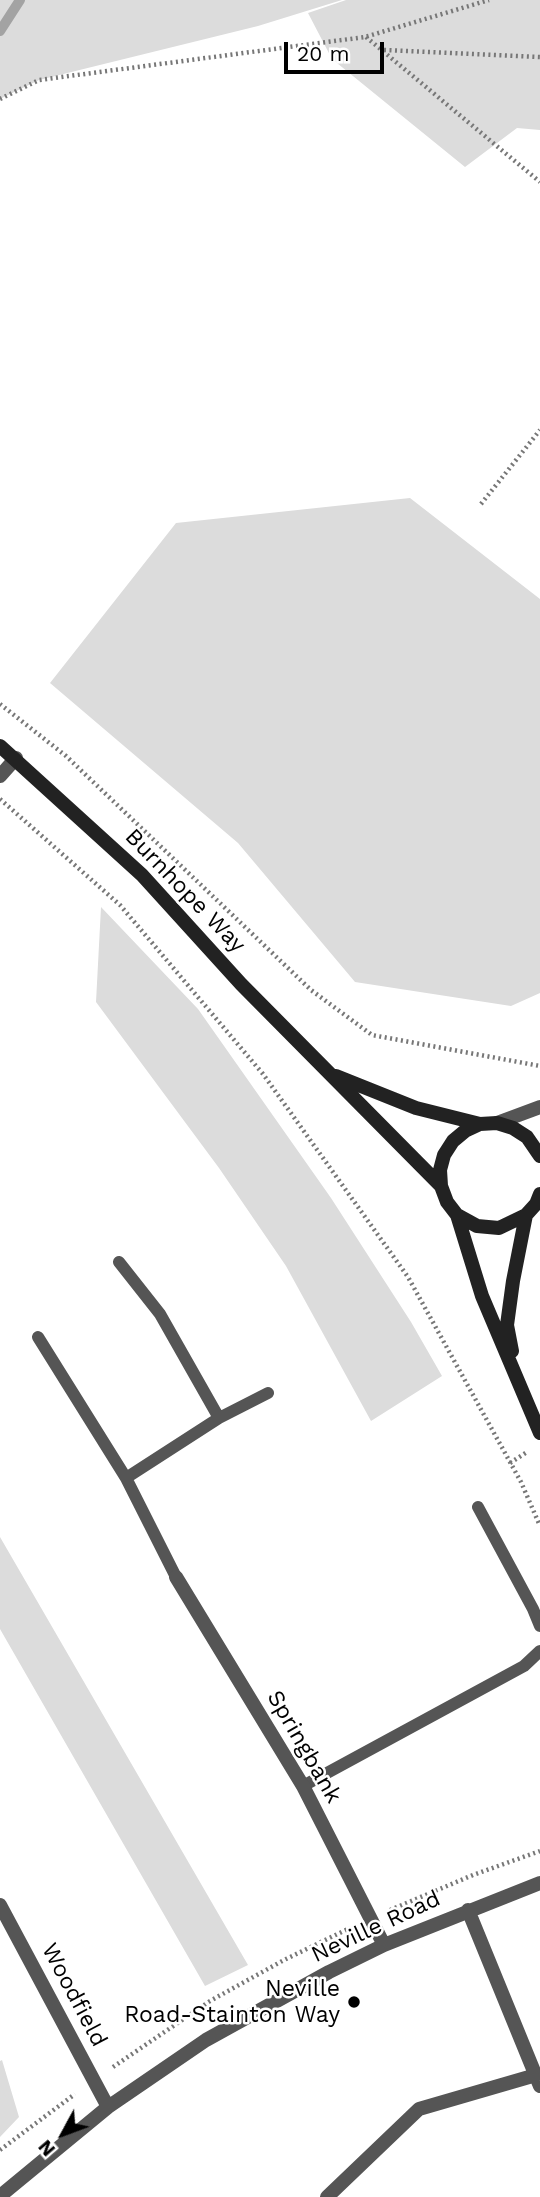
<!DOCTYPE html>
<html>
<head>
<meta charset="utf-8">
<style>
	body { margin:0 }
	#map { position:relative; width:540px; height:2197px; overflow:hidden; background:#fff; font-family:"Work Sans",sans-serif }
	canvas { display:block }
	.north { position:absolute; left:28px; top:2099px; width:70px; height:70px; -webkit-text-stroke:5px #fff; paint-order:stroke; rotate:229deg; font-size:19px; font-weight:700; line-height:28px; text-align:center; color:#000 }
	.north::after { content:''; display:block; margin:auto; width:24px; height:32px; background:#000; clip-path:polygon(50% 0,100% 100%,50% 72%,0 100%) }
	.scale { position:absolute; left:284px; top:42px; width:100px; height:32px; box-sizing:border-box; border:4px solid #000; border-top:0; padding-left:9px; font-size:21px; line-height:24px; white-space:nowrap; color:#000; -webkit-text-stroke:5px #fff; paint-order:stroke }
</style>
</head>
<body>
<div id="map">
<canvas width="540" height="2197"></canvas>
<div class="north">N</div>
<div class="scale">20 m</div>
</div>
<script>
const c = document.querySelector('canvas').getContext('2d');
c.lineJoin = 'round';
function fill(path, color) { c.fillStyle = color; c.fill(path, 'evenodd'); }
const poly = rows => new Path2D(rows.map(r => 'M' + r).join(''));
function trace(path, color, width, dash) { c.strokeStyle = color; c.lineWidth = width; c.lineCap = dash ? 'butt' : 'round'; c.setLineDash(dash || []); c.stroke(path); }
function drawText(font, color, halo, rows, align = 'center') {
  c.font = font + ' "Work Sans",sans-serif'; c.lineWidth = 5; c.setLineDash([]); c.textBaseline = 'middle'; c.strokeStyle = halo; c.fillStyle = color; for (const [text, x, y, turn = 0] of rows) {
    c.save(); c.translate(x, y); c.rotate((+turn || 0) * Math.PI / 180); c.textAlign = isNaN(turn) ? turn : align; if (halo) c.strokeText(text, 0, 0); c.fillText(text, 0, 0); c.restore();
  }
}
fill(poly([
	[0,0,342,0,258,26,39,80,2,98,0,97],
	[346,0,540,0,540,130,517,128,465,167,332,59,308,13],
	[410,498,540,599,540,993,511,1006,355,982,238,843,50,683,176,523],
	[101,907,198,1009,331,1198,411,1322,442,1376,371,1421,286,1266,219,1168,96,1002],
	[0,1537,248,1965,205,1986,0,1629],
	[2,2060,19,2117,0,2137,0,2061]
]), '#dcdcdc');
trace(poly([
	[0,31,20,0]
]), '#a3a3a3', 10);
trace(poly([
	[366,37,540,182],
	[384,50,540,57],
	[0,99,39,80,365,37,489,0],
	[481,504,540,430],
	[0,704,66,756,311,990,372,1035,540,1066],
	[0,799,120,905,263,1074,408,1277,521,1482,540,1526],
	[510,1463,527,1452],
	[390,1910,473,1875,540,1851],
	[113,2067,210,2001,284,1960,350,1928],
	[0,2150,75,2094]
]), '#777', 4.5, [2, 3.5]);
trace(poly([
	[119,1262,160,1314,219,1418],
	[38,1337,126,1478,176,1577],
	[126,1478,219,1418,268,1393],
	[478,1507,533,1609,540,1626],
	[303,1786,524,1666,540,1651]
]), '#555', 12);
trace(poly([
	[0,776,16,758],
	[176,1577,303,1786,384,1945],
	[0,1905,108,2107],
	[468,1910,540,2086],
	[0,2196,108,2107,206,2040,329,1972,384,1945,540,1883],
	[327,2197,419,2109,536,2075]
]), '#555', 14);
trace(poly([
	[497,1123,540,1107]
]), '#555', 14);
trace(poly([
	[0,746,142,875,241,984,441,1186],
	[336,1076,416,1108,480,1124],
	[540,1156,527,1137,513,1128,497,1123,480,1124,465,1131,453,1141,444,1155,440,1170,441,1186,447,1202,457,1215,477,1226,499,1228,526,1215,536,1204,540,1194],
	[457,1215,482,1296,540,1433],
	[512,1351,507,1325,513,1281,526,1215]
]), '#222', 14);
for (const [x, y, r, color] of [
	[354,2002,7,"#000"]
]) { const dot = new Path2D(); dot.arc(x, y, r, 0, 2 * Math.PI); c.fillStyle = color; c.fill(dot); trace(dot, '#fff', 2.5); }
drawText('23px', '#000', '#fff', [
	["Burnhope Way",185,891,46],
	["Springbank",304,1747,60],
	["Neville Road",376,1927,-25],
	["Woodfield",74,1995,62]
]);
drawText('23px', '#000', '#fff', [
	["Neville",340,1989],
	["Road-Stainton Way",340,2015]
], 'right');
</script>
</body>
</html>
